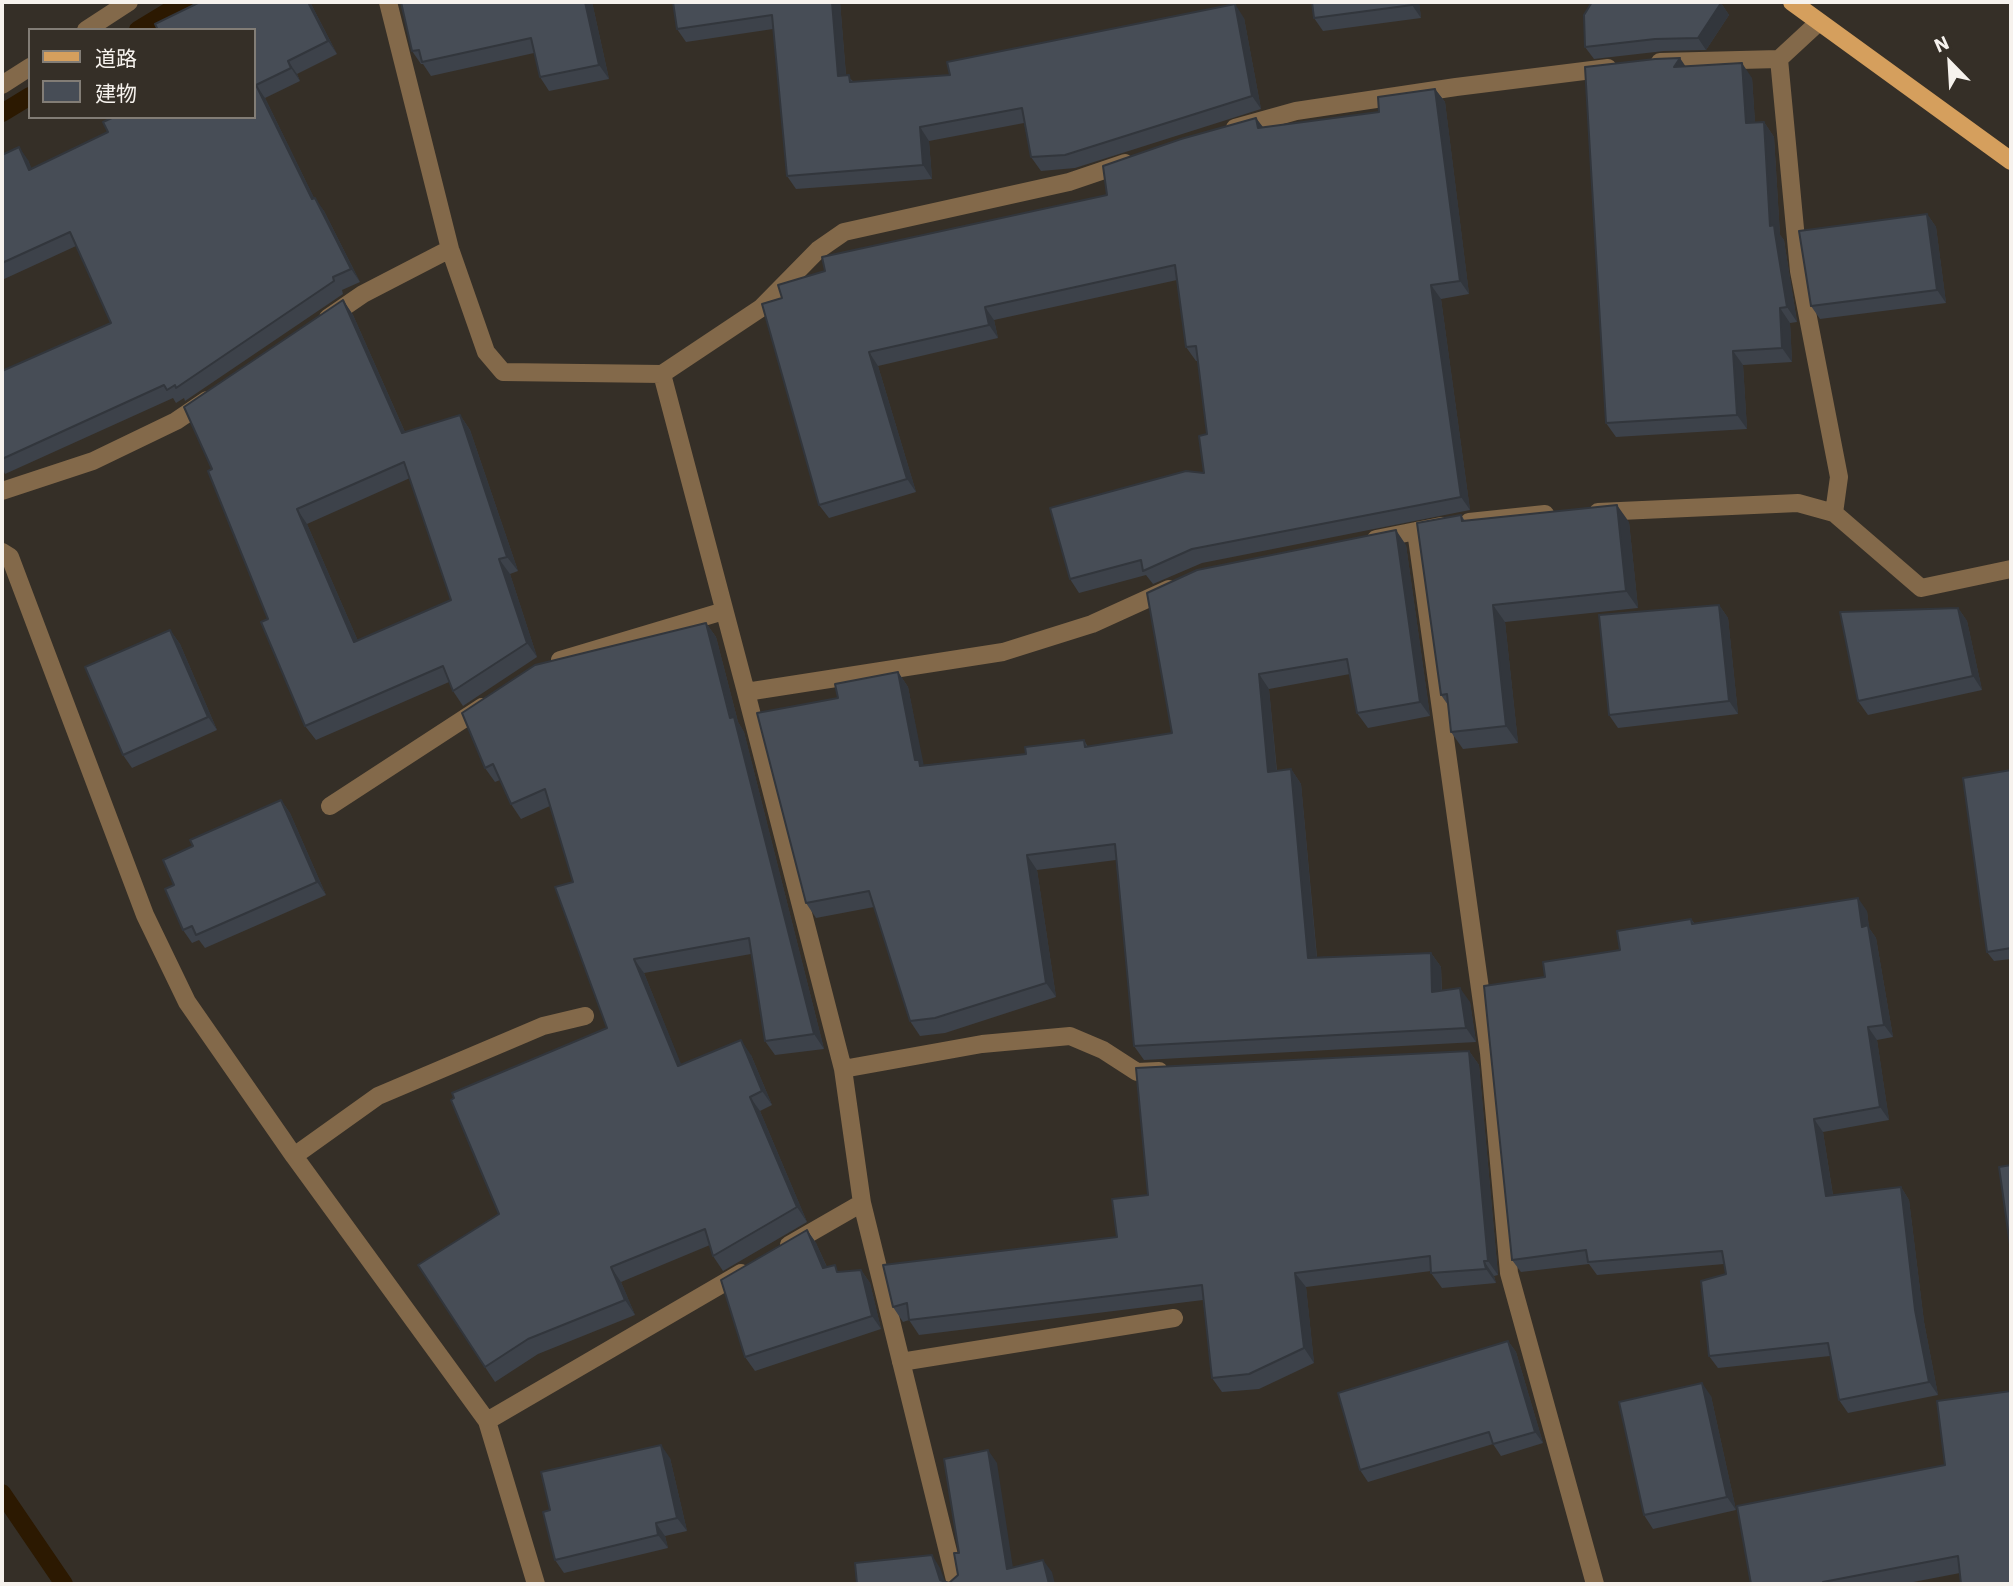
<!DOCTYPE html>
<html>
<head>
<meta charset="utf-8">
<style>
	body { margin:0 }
	#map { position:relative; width:2013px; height:1586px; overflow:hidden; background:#352f27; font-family:"IBM Plex Sans","Noto Sans JP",sans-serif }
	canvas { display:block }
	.frame { position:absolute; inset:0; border:4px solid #f6f2ed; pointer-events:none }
	.legend { position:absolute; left:28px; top:28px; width:228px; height:91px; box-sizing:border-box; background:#352f27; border:2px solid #827d76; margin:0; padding:9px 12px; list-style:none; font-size:21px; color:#f6f2ed }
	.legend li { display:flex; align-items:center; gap:14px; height:35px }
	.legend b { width:35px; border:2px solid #827d76 }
	.north { position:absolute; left:1915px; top:28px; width:70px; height:70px; -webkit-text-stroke:5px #352f27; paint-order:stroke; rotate:336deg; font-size:19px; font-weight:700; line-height:28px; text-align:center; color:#f6f2ed }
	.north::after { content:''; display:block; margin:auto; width:24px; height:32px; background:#f6f2ed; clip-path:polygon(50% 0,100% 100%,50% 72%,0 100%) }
</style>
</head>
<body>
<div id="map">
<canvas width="2013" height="1586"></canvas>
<div class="frame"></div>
<ul class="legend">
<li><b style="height:9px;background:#d59f5d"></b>道路</li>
<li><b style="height:19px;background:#474d56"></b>建物</li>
</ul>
<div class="north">N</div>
</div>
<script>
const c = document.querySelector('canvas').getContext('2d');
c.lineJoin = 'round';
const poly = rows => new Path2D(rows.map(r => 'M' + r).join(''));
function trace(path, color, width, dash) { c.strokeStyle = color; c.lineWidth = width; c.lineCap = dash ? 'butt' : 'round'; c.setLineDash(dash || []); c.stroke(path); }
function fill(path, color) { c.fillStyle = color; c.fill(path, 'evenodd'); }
trace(poly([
	[138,30,184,2],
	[2,113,30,96],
	[2,1493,64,1584]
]), '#2c1901', 18);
trace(poly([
	[388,2,450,249,486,352,503,372,662,374,746,692,1003,652,1092,624,1169,589],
	[1819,22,1779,59,1799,271,1839,477,1834,513],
	[86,30,129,2],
	[1660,62,1779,59],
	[2,85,30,67],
	[1235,128,1296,111,1456,87,1608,68],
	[328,318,363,294,450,249],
	[662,374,761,308,818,250,844,232,1069,182,1125,163],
	[2,491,93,461,176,421,207,400],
	[1598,512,1798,503,1834,513,1921,588,2011,569],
	[1469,522,1545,514],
	[1416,531,1489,1053,1509,1273,1595,1584],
	[1376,539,1441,526],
	[2,552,10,557,145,915,187,1002,294,1156,487,1421,536,1584],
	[560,660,724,611],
	[746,692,843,1069,862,1203,956,1584],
	[330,806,482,707],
	[843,1069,982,1044,1070,1036,1103,1050,1137,1072,1159,1071],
	[294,1156,378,1096,543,1026,585,1016],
	[789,1245,862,1203],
	[901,1362,1174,1318],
	[487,1421,741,1273]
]), '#83694a', 18);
trace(poly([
	[1792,2,2011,161]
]), '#d59f5d', 18);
fill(poly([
	[200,2,310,2,337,54,297,74,300,81,265,98,314,198,324,211,360,282,342,290,343,294,185,401,184,398,176,403,173,398,5,474,4,472,2,473,2,371,111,323,76,246,2,280,2,155,28,160,31,168,254,117],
	[401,2,592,2,609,79,549,91,540,77,534,53,431,76,423,64,421,64,412,51],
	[840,2,846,75,854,82,950,75,1244,18,1261,109,1075,168,1041,171,1031,157,1024,123,929,141,932,179,796,189,787,176,773,29,686,42,677,29],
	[1312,2,1419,2,1421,18,1323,31,1314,18],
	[1721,3,1729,15,1706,50,1664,51,1594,59,1585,47],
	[1686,67,1752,78,1755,123,1764,122,1774,137,1780,235,1784,240,1785,247,1797,322,1790,323,1792,362,1743,365,1747,429,1616,437,1606,423],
	[1435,89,1445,102,1469,294,1441,299,1470,510,1202,563,1153,584,1146,575,1079,593,1070,579,1204,473,1207,434,1198,361,1196,361,1186,347,1177,280,994,320,998,338,878,366,916,492,829,518,819,505,762,304,1107,195,1256,118,1263,128,1379,112],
	[1927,214,1936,227,1946,303,1820,319,1811,306],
	[343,300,353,315,405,432,460,415,470,430,518,571,510,574,537,657,463,706,453,691,449,682,316,740,305,726,268,619,212,469],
	[410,478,451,600,358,641,307,524],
	[1461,515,1465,521,1629,522,1638,608,1505,622,1518,743,1463,749,1451,732,1448,705,1441,695],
	[1406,545,1430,716,1368,728,1357,713,1350,674,1269,689,1277,771,1291,769,1301,784,1317,957,1431,953,1441,967,1442,990,1470,1002,1476,1042,1144,1060,1134,1046,1116,860,1037,870,1056,997,945,1033,920,1036,910,1021,874,907,816,918,806,903,838,698,898,672,908,687,923,765,1026,754,1084,740,1088,747,1172,733],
	[1719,605,1728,618,1738,714,1618,728,1609,715],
	[1958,608,1967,621,1982,690,1868,715,1858,701],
	[706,623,716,637,738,722,744,732,824,1049,775,1055,765,1041,751,954,644,973,681,1065,751,1055,772,1105,760,1111,807,1222,723,1271,713,1256,710,1245,621,1282,635,1315,538,1354,495,1382,485,1367,499,1214,607,1028,573,882,550,806,521,819,511,804,500,780,495,782,485,768],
	[170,630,180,644,217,730,132,768,123,755],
	[2011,770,2011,959,1994,961,1987,952],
	[281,800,290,813,326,895,205,948,199,940,192,943,183,930,174,885,193,846],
	[1867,911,1869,928,1876,938,1893,1037,1877,1040,1889,1120,1823,1132,1833,1195,1901,1187,1909,1200,1924,1322,1938,1395,1848,1413,1839,1400,1830,1356,1718,1368,1709,1356,1726,1274,1724,1264,1597,1275,1589,1264,1521,1272,1512,1260,1545,977,1620,950,1691,919,1695,924],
	[1469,1051,1479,1065,1498,1275,1494,1276,1496,1283,1442,1288,1431,1273,1431,1271,1306,1287,1314,1363,1259,1389,1222,1392,1212,1378,1203,1300,919,1335,909,1320,903,1322,893,1307,1117,1237,1148,1195],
	[807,1230,816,1243,827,1267,840,1272,861,1270,870,1283,881,1329,755,1371,745,1357],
	[1508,1341,1516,1352,1543,1443,1501,1456,1493,1444,1368,1482,1360,1470],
	[1711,1396,1736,1510,1653,1529,1644,1515],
	[670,1458,687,1531,665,1536,668,1548,564,1573,555,1560,550,1510],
	[1945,1465,1960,1573,1903,1584,1743,1584,1751,1584]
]), '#3d424a');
fill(poly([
	[308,2,310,2,337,54,328,41],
	[585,2,592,2,609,79,599,65],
	[832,2,840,2,847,89,838,76],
	[1411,2,1419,2,1421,18,1412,5],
	[1721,3,1729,15,1706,50,1698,38],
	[1235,4,1244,18,1261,109,1252,96],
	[1680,58,1690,73,1674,67],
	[288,61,297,74,300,81,291,68],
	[1742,63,1752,78,1756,137,1746,123],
	[256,85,265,98,321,212,312,199],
	[1435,89,1445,102,1469,294,1460,281],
	[1256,118,1266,131,1258,128],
	[1764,122,1774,137,1780,235,1784,240,1785,247,1797,322,1787,307,1770,226],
	[920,127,929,141,932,179,923,165],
	[19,147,28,160,38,183,29,170],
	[315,198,324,211,360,282,351,269],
	[1927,214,1936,227,1946,303,1937,290],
	[1431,285,1441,299,1470,510,1461,497],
	[343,300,353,315,412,448,402,433],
	[985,307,994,320,998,338,989,325],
	[1780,308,1790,323,1792,362,1782,348],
	[1733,351,1743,365,1747,429,1737,415],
	[869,352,878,366,916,492,907,479],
	[460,415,470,430,518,571,507,557],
	[1617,505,1629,522,1638,608,1626,591],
	[297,509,307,524,365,657,354,642],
	[1396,530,1406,545,1430,716,1420,702],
	[499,559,510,574,537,657,527,643],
	[1493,605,1505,622,1518,743,1506,726],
	[1719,605,1728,618,1738,714,1729,701],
	[1958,608,1967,621,1982,690,1973,676],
	[706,623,716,637,738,722,744,732,824,1049,814,1034],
	[170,630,180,644,217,730,208,717],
	[898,672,908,687,924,766,929,774,915,760],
	[1259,674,1269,689,1278,786,1268,772],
	[1291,769,1301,784,1318,972,1308,958],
	[281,800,290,813,326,895,317,882],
	[1027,855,1037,870,1056,997,1046,983],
	[1858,898,1867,911,1869,928,1876,938,1893,1037,1884,1025,1862,927],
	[1431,953,1441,967,1442,1007,1432,992],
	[634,959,644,973,688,1081,678,1066],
	[1460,988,1470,1002,1476,1042,1466,1028],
	[1868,1027,1877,1040,1889,1120,1880,1107],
	[741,1040,751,1055,772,1105,762,1091],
	[1469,1051,1479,1065,1498,1275,1488,1261],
	[750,1097,760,1111,807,1222,797,1207],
	[1814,1119,1823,1132,1835,1209,1826,1196],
	[1901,1187,1909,1200,1924,1322,1938,1395,1929,1382,1915,1310],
	[807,1230,816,1243,833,1281,823,1268],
	[1484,1261,1494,1276,1496,1283,1486,1269],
	[611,1267,621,1282,635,1315,625,1300],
	[861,1270,870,1283,881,1329,872,1316],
	[1295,1273,1306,1287,1314,1363,1304,1348],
	[1508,1341,1516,1352,1543,1443,1535,1432],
	[1702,1383,1711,1396,1736,1510,1727,1497],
	[661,1445,670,1458,687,1531,677,1518],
	[988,1450,997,1463,1015,1581,1007,1569],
	[656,1523,665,1536,668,1548,658,1535],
	[932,1555,940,1568,946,1584,940,1580],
	[1043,1560,1052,1572,1055,1584,1049,1584]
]), '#32363c');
const building = poly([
	[200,2,308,2,328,41,288,61,291,68,256,85,312,199,315,198,351,269,333,277,334,281,176,388,175,385,167,390,164,385,2,459,2,371,111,323,70,232,2,263,2,155,19,147,29,170,108,132,103,122,114,117,254,117,254,30,158,30,155,24,200,2],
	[401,2,585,2,599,65,540,77,531,38,422,62,419,50,412,51,401,2],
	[673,2,832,2,838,76,849,75,850,82,950,75,947,62,1235,4,1252,96,1065,155,1031,157,1022,108,920,127,923,165,787,176,772,15,677,29,673,2],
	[1312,2,1411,2,1412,5,1314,18,1312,2],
	[1592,2,1718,2,1721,3,1698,38,1655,39,1585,47,1584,15,1592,2],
	[1680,58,1674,67,1742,63,1746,123,1764,122,1770,226,1774,225,1775,233,1787,307,1780,308,1782,348,1733,351,1737,415,1606,423,1585,67,1655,59,1680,58],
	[1435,89,1460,281,1431,285,1461,497,1192,549,1143,571,1141,560,1070,579,1050,508,1186,471,1204,473,1199,436,1207,434,1196,346,1186,347,1175,265,985,307,989,325,869,352,907,479,819,505,762,304,782,298,778,285,825,271,822,257,1107,195,1103,166,1181,139,1256,118,1258,128,1379,112,1378,97,1435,89],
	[1927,214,1937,290,1811,306,1799,231,1927,214],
	[343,300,402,433,460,415,507,557,499,559,527,643,453,691,443,666,305,726,261,622,268,619,208,471,212,469,184,407,343,300],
	[404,462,451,600,354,642,297,509,404,462],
	[1617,505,1626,591,1493,605,1506,726,1451,732,1447,694,1441,695,1417,523,1461,515,1462,521,1617,505],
	[1396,530,1420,702,1357,713,1347,659,1259,674,1268,772,1291,769,1308,958,1431,953,1432,992,1460,988,1466,1028,1134,1046,1115,844,1027,855,1046,983,935,1018,910,1021,869,891,806,903,757,713,838,698,835,684,898,672,915,760,919,760,920,766,1026,754,1025,747,1084,740,1085,747,1172,733,1147,593,1197,570,1396,530],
	[1719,605,1729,701,1609,715,1599,615,1719,605],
	[1958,608,1973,676,1858,701,1840,612,1958,608],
	[706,623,730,718,734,717,814,1034,765,1041,749,938,634,959,678,1066,741,1040,762,1091,750,1097,797,1207,713,1256,705,1229,611,1267,625,1300,528,1339,485,1367,418,1265,499,1214,451,1100,454,1098,452,1093,607,1028,555,887,573,882,545,789,511,804,493,764,485,768,462,713,535,665,706,623],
	[170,630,208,717,123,755,85,667,170,630],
	[2011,770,2011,948,1987,952,1963,778,2011,770],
	[281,800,317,882,196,935,192,926,183,930,165,889,174,885,163,860,193,846,190,840,281,800],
	[1858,898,1862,927,1868,925,1884,1025,1868,1027,1880,1107,1814,1119,1826,1196,1901,1187,1915,1310,1929,1382,1839,1400,1828,1343,1709,1356,1701,1281,1726,1274,1722,1251,1588,1262,1586,1250,1512,1260,1484,986,1545,977,1543,962,1620,950,1617,931,1691,919,1692,924,1858,898],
	[1469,1051,1488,1261,1484,1261,1486,1269,1431,1273,1430,1256,1295,1273,1304,1348,1249,1374,1212,1378,1202,1285,909,1320,907,1303,893,1307,883,1265,1117,1237,1112,1199,1148,1195,1136,1068,1469,1051],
	[2011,1165,2011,1252,1999,1167,2011,1165],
	[807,1230,823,1268,835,1265,837,1272,861,1270,872,1316,745,1357,721,1280,807,1230],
	[1508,1341,1535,1432,1493,1444,1489,1432,1360,1470,1338,1393,1508,1341],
	[1702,1383,1727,1497,1644,1515,1619,1402,1702,1383],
	[2011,1391,2011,1584,1961,1584,1958,1556,1823,1582,1823,1584,1743,1584,1751,1584,1737,1506,1945,1465,1937,1401,2011,1391],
	[661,1445,677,1518,656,1523,658,1535,555,1560,543,1512,550,1510,541,1472,661,1445],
	[988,1450,1007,1569,1043,1560,1049,1584,857,1584,855,1563,932,1555,940,1580,949,1583,958,1575,954,1553,959,1553,944,1459,988,1450]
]);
fill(building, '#474d56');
trace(building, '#32363c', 2);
</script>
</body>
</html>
